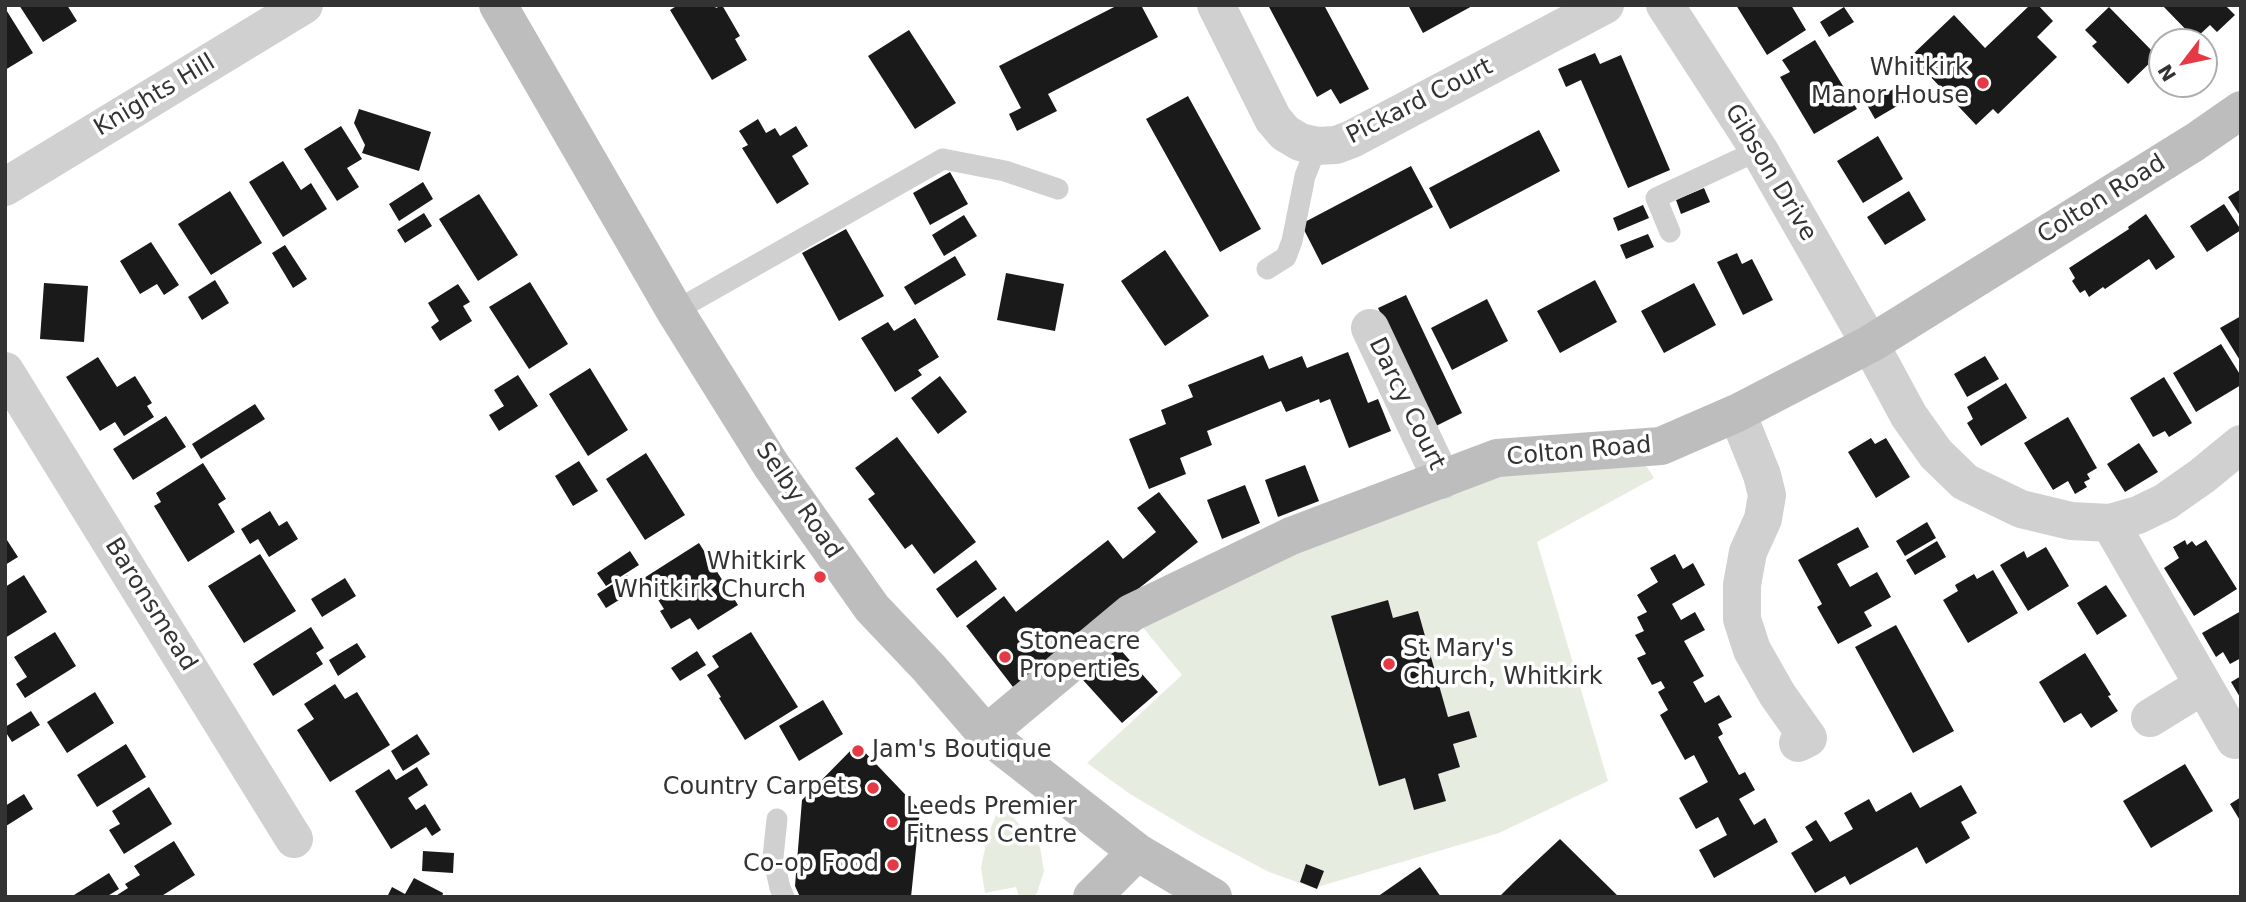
<!DOCTYPE html>
<html>
<head>
<meta charset="utf-8">
<style>
	body { margin:0 }
	#map { position:relative; width:2246px; height:902px; overflow:hidden; background:#fff; font-family:"DejaVu Sans",sans-serif }
	canvas { display:block }
	.frame { position:absolute; inset:0; border:7px solid #333; pointer-events:none }
	.north { position:absolute; left:2148px; top:28px; width:70px; height:70px; box-sizing:border-box; background:#fff; border:2px solid #adadad; border-radius:50%; rotate:238deg; font-size:19px; font-weight:700; line-height:28px; text-align:center; color:#333 }
	.north::after { content:''; display:block; margin:auto; width:24px; height:32px; background:#e63946; clip-path:polygon(50% 0,100% 100%,50% 72%,0 100%) }
</style>
</head>
<body>
<div id="map">
<canvas width="2246" height="902"></canvas>
<div class="frame"></div>
<div class="north">N</div>
</div>
<script>
const c = document.querySelector('canvas').getContext('2d');
c.lineJoin = 'round';
function fill(path, color) { c.fillStyle = color; c.fill(path, 'evenodd'); }
const poly = rows => new Path2D(rows.map(r => 'M' + r).join(''));
function trace(path, color, width, dash) { c.strokeStyle = color; c.lineWidth = width; c.lineCap = dash ? 'butt' : 'round'; c.setLineDash(dash || []); c.stroke(path); }
function drawText(font, color, halo, rows, align = 'center') {
  c.font = font + ' "DejaVu Sans",sans-serif'; c.lineWidth = 7; c.setLineDash([]); c.textBaseline = 'middle'; c.strokeStyle = halo; c.fillStyle = color; for (const [text, x, y, turn = 0] of rows) {
    c.save(); c.translate(x, y); c.rotate((+turn || 0) * Math.PI / 180); c.textAlign = isNaN(turn) ? turn : align; if (halo) c.strokeText(text, 0, 0); c.fillText(text, 0, 0); c.restore();
  }
}
fill(poly([
	[1635,448,1654,478,1537,542,1608,781,1499,833,1314,888,1269,872,1199,835,1130,794,1087,763,1182,675,1131,613,1442,480],
	[1388,600,1393,618,1418,611,1448,717,1469,711,1477,737,1453,744,1459,767,1438,774,1414,810,1405,778,1379,785,1331,616],
	[1001,804,1040,847,1044,871,1037,893,1033,897,1019,897,1016,887,985,893,981,868,988,834]
]), '#e6ecdf');
fill(poly([
	[19,5,67,5,77,21,43,42],
	[678,5,714,5,716,8,722,5,740,36,735,39,747,60,712,80,670,10],
	[1118,5,1141,5,1158,37,1048,94,1057,111,1017,131,1009,114,1021,108,999,66],
	[1268,5,1324,5,1369,89,1340,104,1331,89,1317,97],
	[1408,5,1474,5,1423,33],
	[1736,5,1791,5,1806,30,1767,55],
	[2030,5,2038,5,2053,21,2037,37,2057,57,1998,114,1993,109,1976,125,1911,56,1954,15,1985,48],
	[2162,5,2225,5,2235,15,2217,32,2210,25,2195,39],
	[1844,7,1854,22,1829,37,1820,22],
	[2109,7,2157,56,2128,84,2092,46,2097,42,2085,30],
	[5,8,33,53,5,70],
	[909,30,956,103,915,129,868,56],
	[1815,40,1857,109,1814,134,1780,77,1790,72,1782,60],
	[1595,53,1600,64,1621,55,1670,170,1628,188,1581,80,1566,87,1558,69],
	[1895,88,1904,102,1875,119,1867,105],
	[1188,96,1261,229,1220,252,1146,119],
	[359,109,431,132,419,171,362,153,365,145,354,123],
	[758,119,766,133,775,128,780,136,796,126,808,146,792,156,809,184,777,204,742,148,748,145,739,131],
	[341,126,362,159,347,168,359,187,337,201,304,149],
	[1539,130,1560,171,1450,229,1429,188],
	[1878,136,1903,179,1863,203,1837,161],
	[283,161,301,190,311,183,327,209,283,237,249,182],
	[1411,166,1433,207,1322,265,1301,224],
	[950,172,968,204,930,225,913,193],
	[423,182,433,199,399,221,389,204],
	[1704,188,1710,202,1681,214,1676,200],
	[2241,189,2241,217,2228,197],
	[230,191,262,243,211,275,178,224],
	[1909,191,1926,220,1885,245,1867,217],
	[479,194,518,255,478,281,439,219],
	[2224,204,2241,230,2207,252,2190,226],
	[1643,205,1649,218,1618,231,1613,218],
	[424,213,432,226,405,243,397,230],
	[2146,214,2175,257,2156,270,2149,259,2105,289,2103,287,2089,297,2085,290,2080,293,2072,281,2075,278,2069,268,2129,229,2128,227],
	[964,215,977,236,944,256,932,235],
	[846,229,884,296,839,321,802,253],
	[1648,234,1654,247,1626,259,1620,245],
	[151,242,179,285,164,295,157,284,140,294,120,261],
	[285,245,307,279,293,288,272,253],
	[1165,250,1209,316,1165,346,1121,281],
	[1737,253,1742,264,1752,259,1773,300,1743,315,1717,262],
	[955,256,966,275,915,305,904,287],
	[1006,273,1064,284,1055,331,997,320],
	[215,280,229,303,202,320,188,297],
	[1595,280,1617,322,1560,353,1537,311],
	[530,282,568,344,529,369,489,307],
	[44,283,88,286,84,342,40,339],
	[1694,283,1716,325,1664,353,1641,311],
	[458,284,470,302,463,306,472,321,440,341,431,327,439,321,428,303],
	[1406,295,1462,413,1434,427,1378,308],
	[1487,299,1508,341,1452,370,1431,328],
	[2241,316,2241,362,2220,328],
	[915,318,939,357,918,370,922,375,895,392,861,338,888,322,894,331],
	[2221,344,2241,376,2241,385,2196,412,2173,373],
	[1348,352,1368,403,1378,399,1391,431,1349,448,1330,399,1320,403,1319,399,1286,412,1281,401,1207,431,1212,445,1180,458,1186,474,1149,489,1129,439,1166,424,1161,410,1193,397,1188,385,1263,355,1269,369,1302,356,1307,368],
	[1985,356,1999,379,1967,397,1954,374],
	[98,357,117,387,135,376,152,403,147,406,154,417,124,436,115,422,100,431,66,377],
	[590,368,628,430,588,456,549,394],
	[518,375,538,406,499,431,489,415,504,406,494,390],
	[940,376,967,412,938,434,911,398],
	[2164,377,2192,423,2169,437,2165,431,2153,437,2130,398],
	[2006,383,2027,418,1981,446,1967,423,1973,419,1967,407],
	[255,404,265,419,201,459,192,444],
	[166,416,186,447,133,480,113,449],
	[2068,417,2097,468,2087,474,2090,479,2084,482,2087,487,2075,494,2068,481,2053,490,2024,443],
	[897,437,976,542,934,574,912,544,905,549,868,499,875,494,855,468],
	[1871,438,1875,444,1886,438,1910,477,1876,498,1848,452],
	[2139,443,2158,472,2125,492,2107,464],
	[646,453,685,515,645,540,606,479],
	[579,461,598,491,573,506,555,476],
	[203,463,226,499,218,504,235,532,188,562,154,506,161,502,156,493],
	[1305,465,1319,501,1278,517,1265,480],
	[1245,485,1260,523,1222,539,1207,500],
	[1159,492,1198,542,1013,687,966,626,1004,596,1016,612,1108,540,1123,559,1156,532,1137,508],
	[270,511,279,526,287,521,298,539,269,557,258,539,250,544,241,529],
	[1927,522,1936,538,1905,556,1896,541],
	[1858,527,1869,547,1837,564,1850,587,1877,572,1891,597,1864,612,1872,626,1838,644,1817,607,1822,604,1798,560],
	[5,537,18,557,5,565],
	[2185,540,2187,545,2192,541,2196,546,2206,540,2237,589,2194,616,2164,568,2179,558,2173,547],
	[1937,541,1946,557,1915,575,1906,560],
	[699,543,738,605,698,630,690,618,671,629,660,611,664,609,644,578],
	[2046,547,2069,586,2028,611,2000,565,2024,551,2027,558],
	[630,551,639,565,606,586,597,573],
	[260,554,296,611,244,643,208,586],
	[1675,554,1683,569,1693,563,1705,585,1672,604,1681,620,1695,612,1705,630,1684,641,1704,676,1693,682,1705,703,1719,695,1732,717,1718,724,1723,734,1718,737,1739,775,1745,772,1755,790,1739,799,1754,825,1765,818,1778,842,1714,878,1699,850,1727,835,1718,817,1696,829,1679,798,1708,782,1694,755,1685,760,1660,715,1668,710,1658,692,1665,688,1661,681,1652,685,1637,658,1646,654,1635,635,1644,631,1637,617,1647,612,1637,595,1658,582,1650,568],
	[976,560,997,589,957,618,936,589],
	[1993,570,2018,613,1968,643,1943,600,1958,591,1955,585,1974,574,1977,579],
	[24,575,47,612,5,638,5,587],
	[627,575,637,589,606,608,597,594],
	[345,578,356,596,322,617,311,599],
	[2106,585,2127,616,2097,635,2077,603],
	[1388,600,1393,618,1418,611,1448,717,1469,711,1477,737,1453,744,1460,767,1438,774,1446,801,1414,810,1405,778,1379,786,1331,616],
	[2241,611,2241,658,2230,664,2223,652,2216,657,2202,633],
	[1896,625,1954,731,1913,753,1855,647],
	[311,627,324,648,316,653,323,664,273,696,253,664],
	[55,632,76,666,25,698,16,684,27,677,14,657],
	[751,632,798,707,745,740,719,698,721,697,707,675,719,667,712,656],
	[357,643,366,657,338,676,329,660],
	[1118,647,1158,692,1122,723,1083,680],
	[697,651,706,665,680,681,671,668],
	[2085,653,2111,695,2108,696,2118,711,2091,728,2081,713,2064,723,2039,682],
	[2241,676,2241,699,2231,682],
	[335,684,345,699,357,692,390,745,330,782,297,730,314,719,304,704],
	[95,692,114,723,67,753,47,722],
	[823,700,843,734,799,761,779,726],
	[31,711,40,725,12,742,5,731,5,727],
	[417,734,430,754,403,771,391,751],
	[126,744,146,777,97,807,77,775],
	[857,744,920,810,911,897,800,897,795,886,802,800],
	[2185,764,2213,811,2151,848,2123,801],
	[417,767,428,785,408,798,416,810,425,804,441,830,432,836,426,827,391,849,355,791,389,769,396,780],
	[1961,785,1977,813,1961,822,1970,838,1926,864,1917,847,1850,885,1845,876,1815,893,1791,853,1813,840,1805,827,1816,820,1830,842,1853,829,1844,813,1869,799,1876,812,1911,792,1920,808],
	[149,787,172,824,124,854,109,830,120,824,112,811],
	[24,794,33,809,6,826,5,806],
	[2241,797,2241,822,2230,804],
	[1560,839,1619,897,1499,897,1513,883],
	[174,841,195,875,160,897,114,897,128,888,125,884,140,875,134,866],
	[423,851,454,853,453,873,422,871],
	[1306,864,1324,871,1317,889,1300,882],
	[1420,867,1441,897,1377,897],
	[109,873,119,889,106,897,75,897,74,895],
	[414,878,443,893,442,897,387,897,392,887,405,894]
]), '#1a1a1a');
trace(poly([
	[1670,232,1656,198,1759,150],
	[1267,269,1286,257,1292,241,1305,176,1317,146],
	[675,311,943,159,1005,171,1058,189],
	[777,819,773,857,780,888,784,897]
]), '#d0d0d0', 21);
trace(poly([
	[1216,5,1273,119,1285,133,1300,142,1317,146,1336,145,1352,139,1605,5],
	[1665,5,1759,150,1870,344,1909,416,1936,454,1965,482,2021,509,2071,521,2110,523,2138,515,2165,502,2202,476,2241,444],
	[5,187,304,5],
	[1370,328,1442,480],
	[5,371,294,839],
	[1737,413,1762,475,1767,495,1763,519,1748,552,1742,585,1742,619,1752,650,1777,694,1808,738,1798,743],
	[2110,523,2235,740],
	[2150,718,2202,686]
]), '#d0d0d0', 38);
trace(poly([
	[498,5,675,311,771,465,872,608,929,668,986,734,1137,852,1213,897],
	[986,734,1131,613,1291,536,1497,458,1661,446,1737,413,1870,344,2195,142,2241,110],
	[1092,897,1137,852]
]), '#bdbdbd', 38);
for (const [x, y, r, color] of [
	[1983,83,7,"#e63946"],
	[820,577,7,"#e63946"],
	[1005,657,7,"#e63946"],
	[1389,664,7,"#e63946"],
	[858,751,7,"#e63946"],
	[873,788,7,"#e63946"],
	[892,822,7,"#e63946"],
	[893,865,7,"#e63946"]
]) { const dot = new Path2D(); dot.arc(x, y, r, 0, 2 * Math.PI); c.fillStyle = color; c.fill(dot); trace(dot, '#fff', 2.5); }
drawText('24px', '#333', '#fff', [
	["Whitkirk",1969,69],
	["Manor House",1969,97],
	["Whitkirk",806,563],
	["Whitkirk Church",806,591],
	["Stoneacre",1019,643,"left"],
	["Properties",1019,671,"left"],
	["St Mary's",1403,650,"left"],
	["Church, Whitkirk",1403,678,"left"],
	["Jam's Boutique",872,751,"left"],
	["Country Carpets",859,788],
	["Leeds Premier",906,808,"left"],
	["Fitness Centre",906,836,"left"],
	["Co-op Food",879,865]
], 'right');
drawText('24px', '#333', '#fff', [
	["Knights Hill",155,96,-31],
	["Pickard Court",1420,102,-27],
	["Gibson Drive",1770,173,59],
	["Colton Road",2102,200,-32],
	["Darcy Court",1406,404,64],
	["Colton Road",1579,452,-5],
	["Selby Road",798,501,56],
	["Baronsmead",150,605,58]
]);
</script>
</body>
</html>
